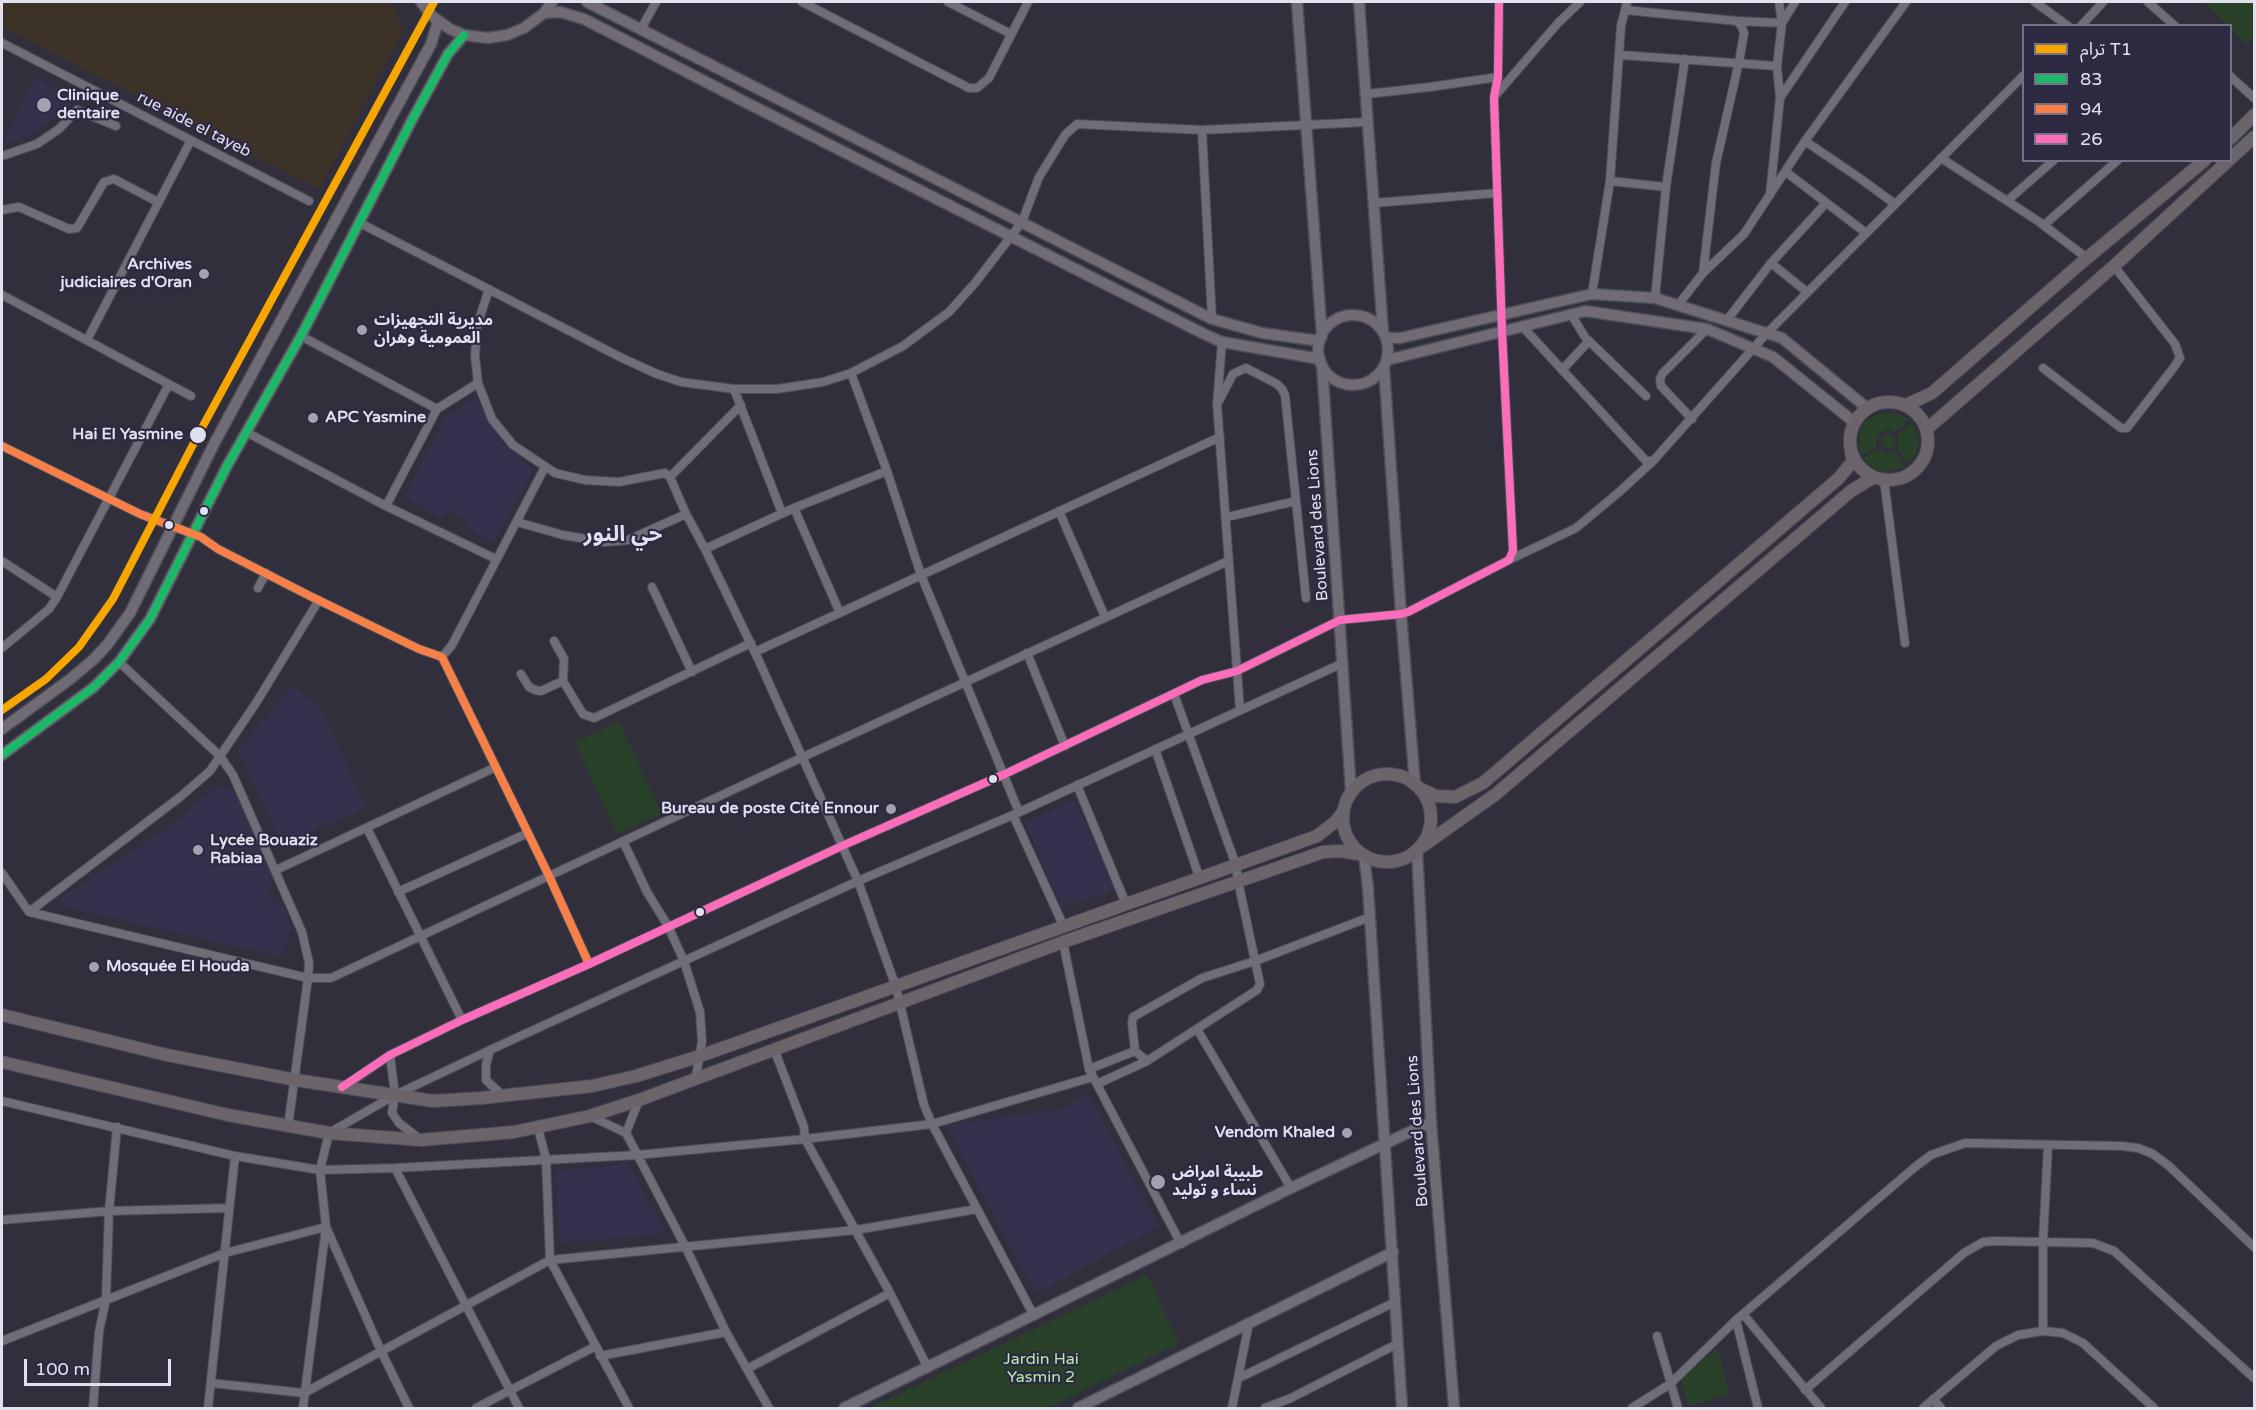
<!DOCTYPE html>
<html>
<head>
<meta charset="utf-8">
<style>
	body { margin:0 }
	#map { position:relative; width:2256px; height:1410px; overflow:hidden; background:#302f3b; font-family:"Varela Round","Noto Sans Arabic",sans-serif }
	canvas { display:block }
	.frame { position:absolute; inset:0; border:3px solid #e1e0ef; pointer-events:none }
	.legend { position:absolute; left:2022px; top:24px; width:210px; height:138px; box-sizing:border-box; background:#2d2941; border:2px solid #757287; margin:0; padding:8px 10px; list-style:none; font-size:18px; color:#e1e0ef }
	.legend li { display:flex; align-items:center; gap:12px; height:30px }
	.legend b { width:30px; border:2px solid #757287 }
	.scale { position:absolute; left:24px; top:1359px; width:147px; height:27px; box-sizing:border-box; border:3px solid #e1e0ef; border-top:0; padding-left:8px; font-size:18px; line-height:21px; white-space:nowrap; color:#e1e0ef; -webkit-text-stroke:4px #2d2941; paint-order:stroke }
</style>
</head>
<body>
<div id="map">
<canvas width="2256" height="1410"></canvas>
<div class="frame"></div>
<ul class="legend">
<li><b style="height:8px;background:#f7a600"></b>ترام T1</li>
<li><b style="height:8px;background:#1ab867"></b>83</li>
<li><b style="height:8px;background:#f78048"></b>94</li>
<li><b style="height:8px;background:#fb6dba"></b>26</li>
</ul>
<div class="scale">100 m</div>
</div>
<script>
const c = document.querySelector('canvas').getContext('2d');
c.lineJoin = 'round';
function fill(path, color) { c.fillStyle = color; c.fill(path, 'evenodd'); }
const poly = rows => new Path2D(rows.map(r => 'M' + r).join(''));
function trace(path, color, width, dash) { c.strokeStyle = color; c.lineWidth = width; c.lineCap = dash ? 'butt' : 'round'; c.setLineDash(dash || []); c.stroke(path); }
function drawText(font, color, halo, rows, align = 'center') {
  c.font = font + ' "Varela Round","Noto Sans Arabic",sans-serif'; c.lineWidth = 4.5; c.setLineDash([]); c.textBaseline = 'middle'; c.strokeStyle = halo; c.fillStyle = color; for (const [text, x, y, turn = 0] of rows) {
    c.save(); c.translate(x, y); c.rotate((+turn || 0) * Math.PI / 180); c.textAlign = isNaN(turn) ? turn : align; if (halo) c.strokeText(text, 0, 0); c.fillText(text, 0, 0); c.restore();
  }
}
fill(poly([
	[2,2,392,2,403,31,319,189,2,27]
]), '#3d3227');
fill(poly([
	[35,77,73,97,61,113,32,134,3,145],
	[475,397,503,444,530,467,532,473,495,539,492,541,468,531,465,518,451,511,440,517,405,498,445,418],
	[292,687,320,706,366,808,281,844,238,749],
	[217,785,234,791,274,878,267,890,270,898,285,908,292,928,282,957,63,906,62,897,176,822],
	[1075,800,1115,890,1062,907,1025,822],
	[1087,1092,1159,1227,1035,1293,946,1125,1064,1109],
	[628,1164,666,1233,559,1243,556,1171]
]), '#35314c');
fill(poly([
	[2204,2,2254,2,2254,36,2246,44,2231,28,2230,26,2228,25],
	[1879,413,1897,414,1910,419,1895,432,1888,430,1881,432,1877,428,1880,433,1876,441,1877,447,1861,455,1859,445,1860,427,1869,418,1875,425,1870,418],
	[1913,422,1919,441,1916,453,1909,464,1897,449,1899,441,1897,435],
	'1882 441a7 7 0 1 1 14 0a7 7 0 1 1-14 0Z',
	[1878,449,1888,454,1895,451,1904,466,1899,469,1883,472,1871,467,1863,458],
	[619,722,662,814,617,834,575,742],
	[1147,1275,1179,1343,1048,1408,870,1408],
	[1717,1348,1730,1394,1688,1406,1681,1379]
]), '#294128');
const minor = poly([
	[802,2,969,88,977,88,989,78,1028,2],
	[948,2,1011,34],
	[2035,2,2068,26],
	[2148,2,2175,26],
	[1625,10,1737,21,1742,27,1744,33,1739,62,1716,163,1703,273],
	[1737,21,1782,23,1795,2],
	[2081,26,2103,2],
	[641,29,656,2],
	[2,43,309,201],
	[1620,55,1777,66],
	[2230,76,2254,98],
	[1367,94,1430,87,1498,77],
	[1495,96,1558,23,1580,2],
	[1780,98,1845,2],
	[1202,130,1212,319],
	[1805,141,1858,177,1895,204],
	[2,156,37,144,59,129,77,110,116,126],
	[1941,158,2038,221,2087,258],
	[1786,172,1866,233],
	[1610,181,1666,187],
	[1770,195,1780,98,1777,66,1782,23,1779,2],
	[2007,201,2054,160],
	[1374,203,1497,193],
	[2,210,19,207,69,229,77,228,104,182,114,179,158,202],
	[358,222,622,358,657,374,681,382,734,389,777,389,823,382,851,373,903,346,949,312,975,283,1022,222,1039,177,1065,135,1077,124,1202,130,1368,122],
	[2044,225,2118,160],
	[1771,263,1807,292],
	[489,289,477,326,475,356,478,383,492,419,513,445,555,473,585,480,619,482,665,473,670,477,686,514,705,549,759,661,858,881,896,987,924,1105,932,1124,1034,1316],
	[1592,294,1610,181,1621,26,1627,2],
	[2,295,191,396],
	[1655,298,1666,187,1685,59],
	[1678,305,1703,273,1744,234,1805,141,1906,2],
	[1727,320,1771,263,1826,203],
	[1522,326,1646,461,1653,461,1767,333,2024,75],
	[301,336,437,409],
	[87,340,191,140],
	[1588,340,1646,396],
	[1222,342,1217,404,1240,710],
	[2043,368,2121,428,2127,428,2130,424,2174,367,2180,358,2175,344,2114,266],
	[1562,370,1588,342,1571,314],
	[851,373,887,471,921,575,1019,812],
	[734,389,782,513],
	[1219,401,1233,374,1246,368,1277,384,1282,389,1285,395,1306,598],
	[1692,419,1661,386,1660,380,1662,374,1707,329],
	[246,432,386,506,496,559],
	[2,446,140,514,201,537,218,549,310,596,419,649,442,657,549,876,589,964],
	[670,477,741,405],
	[1884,480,1905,643],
	[386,506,437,409,478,383],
	[794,508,840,613],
	[1059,511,1105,617],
	[1227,517,1296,501],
	[517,522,563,535,604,542,628,540,686,514],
	[705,549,794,508,887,471],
	[1509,560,1576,528,1618,493,1653,461],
	[2,561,57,597],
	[652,587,692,672],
	[258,588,266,573],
	[554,641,564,659,563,681],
	[2,648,49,609,57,597,169,384],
	[755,652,1220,437],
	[1027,653,1065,746],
	[442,657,452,645,545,467],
	[119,662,220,756,233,775,302,932,309,963,308,978,288,1127],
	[521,674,529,687,535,690,541,691,563,681,583,714,594,718,751,643],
	[1155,749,1200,879],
	[1077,785,1126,904],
	[1013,815,1064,927],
	[367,828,462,1020],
	[623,841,647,892,668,926,684,961,700,1012,702,1041,696,1077],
	[276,870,496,767],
	[2,873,29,912,308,978,331,978,803,757,1228,561],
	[398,892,528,833],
	[29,912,180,797,210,771,256,703,319,600],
	[1063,942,1089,1069],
	[1197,1029,1291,1188],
	[774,1049,804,1127,805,1139,890,1293,928,1368],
	[490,1050,486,1065,486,1080,503,1096],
	[1135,1051,1147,1061,1257,990,1260,984,1238,881,1236,865,1174,694],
	[390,1055,395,1095,392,1113,399,1123,421,1140],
	[1097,1084,1147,1061],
	[343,1087,390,1055,462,1020,589,964,844,845,1005,774,1202,680,1237,671,1340,620,1401,614,1408,612,1509,560,1513,551,1502,331,1494,97,1498,77,1499,2],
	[2,1101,235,1156,320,1170,395,1168,637,1155,805,1139,932,1124,1093,1077],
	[590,1116,626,1133,639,1100],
	[538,1128,546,1159,550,1260,629,1408],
	[626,1133,685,1246,726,1332,769,1408],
	[395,1168,519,1408],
	[2,1220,109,1211,228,1208],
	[1181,1244,1089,1069,1135,1051,1132,1023,1133,1017,1202,978,1255,961,1370,917],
	[1743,1314,1821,1408],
	[1736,1320,1758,1408],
	[2043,1331,2043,1241,2048,1146],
	[1657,1336,1678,1408],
	[2,1341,225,1253,326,1227,381,1351,409,1408],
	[600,1356,726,1332],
	[747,1369,890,1293],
	[1239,1378,1395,1302],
	[211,1383,304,1393,550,1260,856,1230,977,1209],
	[1805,1390,1964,1253,1983,1242,1994,1241,2093,1243,2114,1251,2254,1378],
	[1933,1399,1941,1408],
	[93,1408,99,1332,106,1299,109,1211,117,1127],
	[208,1408,235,1156],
	[303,1408,326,1227,320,1170,329,1133,395,1095,490,1050,858,881,1013,815,1343,663],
	[476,1408,596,1346],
	[1232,1408,1249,1323],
	[1265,1408,1291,1398,1397,1344],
	[1632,1408,1670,1384,1736,1320,1915,1167,1931,1155,1965,1143,2121,1146,2138,1148,2153,1154,2169,1166,2254,1247],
	[1923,1408,1996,1346,2018,1335,2043,1331,2063,1333,2083,1343,2154,1408]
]);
const tertiary = poly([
	[844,1408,1291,1188,1431,1122],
	[1078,1408,1393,1252]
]);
const secondary = poly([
	[421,2,432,16,450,29,464,35,488,38,507,35,524,28,544,13,552,2],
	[587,2,1212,319,1262,333,1320,341],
	[1297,2,1322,336],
	[1359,2,1383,332],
	[544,13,560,12,584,19,741,100,1204,334,1222,342,1320,359],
	'1318 350a35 35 0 1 1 70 0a35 35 0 1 1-70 0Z',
	[1386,338,1400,338,1592,294,1655,298,1782,338,1867,408],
	[1387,360,1585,311,1707,329,1773,357,1854,422],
	[1322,365,1351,791],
	[1384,367,1401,614,1415,784],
	[2,729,69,680,94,659,107,645,130,613,215,442,431,44,438,22],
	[2,755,94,687,119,662,150,619,227,466,301,336,413,118,448,54,464,35],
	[1417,850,1431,1122,1454,1408],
	[1364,855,1368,888,1402,1408]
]);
const primary = poly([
	[2230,139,2254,115],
	[2230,159,2254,137],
	'1850 441a39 39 0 1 1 78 0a39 39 0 1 1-78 0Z',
	[1906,405,1932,393,2087,258,2205,160],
	[1927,429,2114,266,2229,160],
	'1343 818a44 44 0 1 1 88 0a44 44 0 1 1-88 0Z',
	[1419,788,1436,796,1455,797,1483,783,1839,478,1853,461,1851,452],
	[1417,850,1496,794,1851,491,1874,477],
	[2,1015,167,1055,296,1080,433,1101,481,1098,592,1086,636,1076,700,1056,1236,865,1317,836,1335,822,1343,812],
	[2,1062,228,1115,329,1133,421,1140,514,1132,590,1116,639,1100,1063,942,1323,852,1340,851,1364,855]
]);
trace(minor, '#4e4c57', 10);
trace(tertiary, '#4e4c57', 13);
trace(secondary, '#4e4c57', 13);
trace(primary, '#4e4c57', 14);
trace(minor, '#6f6d77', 8);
trace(tertiary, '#6f6d77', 10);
trace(secondary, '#716b75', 10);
trace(primary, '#6c646b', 12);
trace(poly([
	[2,755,94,687,119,662,150,619,227,466,301,336,413,118,448,54,464,35]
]), '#1ab867', 8);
trace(poly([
	[2,446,140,514,201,537,218,549,310,596,419,649,442,657,549,876,589,964]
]), '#f78048', 8);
trace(poly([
	[342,1087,390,1055,462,1020,589,964,844,845,1005,774,1202,680,1237,671,1340,620,1401,614,1408,612,1509,560,1513,551,1502,331,1494,97,1498,77,1499,2]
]), '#fb6dba', 8);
trace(poly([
	[2,710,46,679,79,647,113,599,198,435,434,2]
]), '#f7a600', 8);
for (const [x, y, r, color] of [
	[44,105,8,"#a3a2b0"],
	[204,274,6,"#a3a2b0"],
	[362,330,6,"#a3a2b0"],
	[313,418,6,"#a3a2b0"],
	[198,435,9,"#e1e0ef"],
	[204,511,5,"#e1e0ef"],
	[169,525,5,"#e1e0ef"],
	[993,779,5,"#e1e0ef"],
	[891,809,6,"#a3a2b0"],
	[198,850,6,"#a3a2b0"],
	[700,912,5,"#e1e0ef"],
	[94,967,6,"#a3a2b0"],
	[1347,1133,6,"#a3a2b0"],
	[1158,1182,8,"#a3a2b0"]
]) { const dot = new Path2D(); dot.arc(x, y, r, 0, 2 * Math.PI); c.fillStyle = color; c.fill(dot); trace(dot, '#2d2941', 2); }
drawText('bold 16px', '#e1e0ef', '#2d2941', [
	["Clinique",57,96],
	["dentaire",57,114],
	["Archives",192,265,"right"],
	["judiciaires d'Oran",192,283,"right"],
	["مديرية التجهيزات",374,321],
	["العمومية وهران",374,339],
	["APC Yasmine",325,418],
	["Bureau de poste Cité Ennour",879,809,"right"],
	["Lycée Bouaziz",210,841],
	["Rabiaa",210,859],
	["Mosquée El Houda",106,967],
	["Vendom Khaled",1335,1133,"right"],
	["طبيبة امراض",1172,1173],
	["نساء و توليد",1172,1191]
], 'left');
drawText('16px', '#e1e0ef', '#2d2941', [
	["rue aide el tayeb",194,125,27],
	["Boulevard des Lions",1318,525,-94],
	["Boulevard des Lions",1418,1131,-94]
]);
drawText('bold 16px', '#e1e0ef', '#2d2941', [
	["Hai El Yasmine",183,435]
], 'right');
drawText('16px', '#b7e9b0', '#2d2941', [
	["Jardin Hai",1041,1360],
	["Yasmin 2",1041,1378]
]);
drawText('bold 22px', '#e1e0ef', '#2d2941', [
	["حي النور",623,535]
]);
</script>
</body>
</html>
